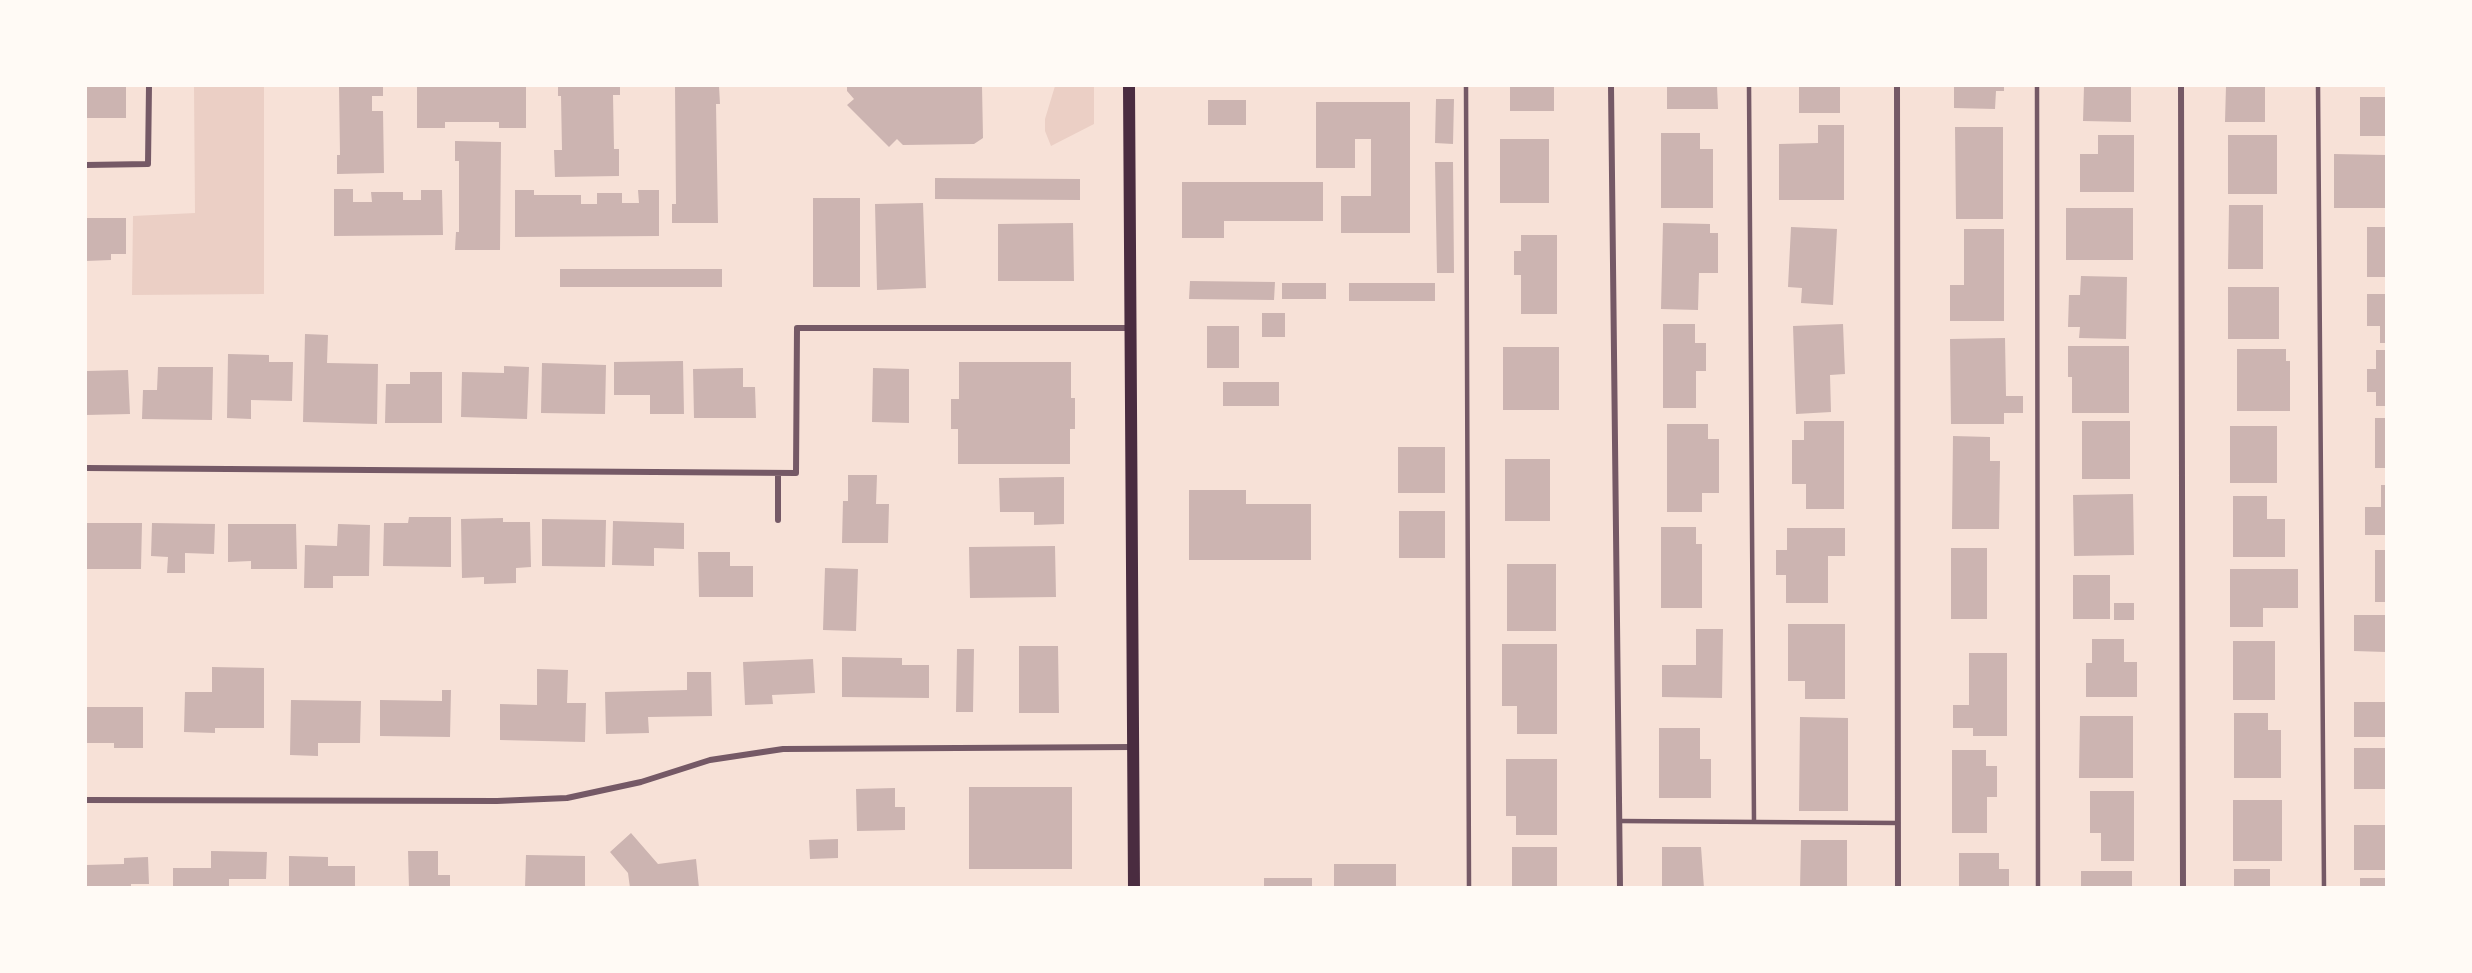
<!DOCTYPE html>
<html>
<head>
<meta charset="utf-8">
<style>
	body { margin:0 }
	#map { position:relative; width:2472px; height:973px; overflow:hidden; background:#f7e1d7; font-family:Lato,sans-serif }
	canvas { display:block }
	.frame { position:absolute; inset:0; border:87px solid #fffaf5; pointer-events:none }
</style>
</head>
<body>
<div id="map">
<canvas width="2472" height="973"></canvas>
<div class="frame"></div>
</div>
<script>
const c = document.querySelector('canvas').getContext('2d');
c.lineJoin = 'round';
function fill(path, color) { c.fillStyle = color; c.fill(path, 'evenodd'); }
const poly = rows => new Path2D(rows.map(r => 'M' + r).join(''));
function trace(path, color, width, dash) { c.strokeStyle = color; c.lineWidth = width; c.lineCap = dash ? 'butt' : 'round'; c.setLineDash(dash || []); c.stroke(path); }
fill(poly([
	[194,86,264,86,264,294,132,295,133,216,195,213],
	[1055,86,1094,86,1094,124,1051,146,1045,131,1045,119]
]), '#ebcfc5');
fill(poly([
	[86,86,126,86,126,118,86,118],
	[339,86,383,86,383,96,372,96,372,111,383,111,384,173,337,174,337,155,340,155],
	[417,86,526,86,526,128,499,128,499,122,445,122,445,128,417,128],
	[558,86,620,86,620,95,613,95,614,149,619,149,619,176,555,177,554,150,562,150,561,96,558,96],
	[675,86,719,86,720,104,716,104,718,223,672,223,672,204,676,204],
	[847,86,982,86,983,138,974,144,903,145,897,139,889,147,847,105,854,99,847,91],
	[1510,86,1554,86,1554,111,1510,111],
	[1667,86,1717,86,1718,109,1667,109],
	[1799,86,1840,86,1840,113,1799,113],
	[1954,86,2004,86,2004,91,1996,91,1995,109,1954,108],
	[2084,86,2131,86,2131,122,2083,121],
	[2226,86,2265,86,2265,122,2225,122],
	[2360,97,2386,97,2386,136,2360,136],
	[1436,99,1454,99,1453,144,1435,143],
	[1208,100,1246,100,1246,125,1208,125],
	[1316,102,1410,102,1410,233,1341,233,1341,196,1371,196,1371,139,1355,139,1355,168,1316,168],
	[1818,125,1844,125,1844,200,1779,200,1779,144,1818,143],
	[1955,127,2003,127,2003,219,1956,219],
	[1661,133,1700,133,1700,149,1713,149,1713,208,1661,208],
	[2098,135,2134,135,2134,192,2080,192,2080,154,2098,154],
	[2228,135,2277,135,2277,194,2228,194],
	[1500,139,1549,139,1549,203,1500,203],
	[455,141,501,142,500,250,455,250,456,232,459,232,459,161,455,161],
	[2334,154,2386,155,2386,208,2334,208],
	[1435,162,1453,162,1454,273,1437,273],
	[935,178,1080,179,1080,200,935,199],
	[1182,182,1323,182,1323,221,1224,221,1224,238,1182,238],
	[334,189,353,189,353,202,372,202,371,192,403,192,403,200,421,200,421,190,442,190,443,235,334,236],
	[515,190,534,190,534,195,581,195,581,204,597,204,597,193,622,193,622,203,639,203,638,190,659,190,659,236,515,237],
	[813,198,860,198,860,287,813,287],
	[923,203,926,288,877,290,875,204],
	[2229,205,2263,205,2263,269,2228,269],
	[2066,208,2133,208,2133,260,2066,260],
	[86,218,126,218,126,254,111,254,111,260,86,261],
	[1073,223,1074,281,998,281,998,224],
	[1663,223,1710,224,1710,233,1718,233,1718,273,1699,273,1698,310,1661,309],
	[1791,227,1837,229,1833,305,1801,303,1802,288,1788,287],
	[2367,227,2386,227,2386,277,2367,277],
	[1964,229,2004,229,2004,321,1950,321,1950,285,1964,285],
	[1521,235,1557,235,1557,314,1521,314,1521,275,1514,275,1514,251,1521,251],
	[560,269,722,269,722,287,560,287],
	[2081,276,2127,277,2126,339,2079,338,2080,327,2068,327,2069,295,2080,295],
	[1190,281,1275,282,1274,300,1189,299],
	[1282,283,1326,283,1326,299,1282,299],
	[1349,283,1435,283,1435,301,1349,301],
	[2228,287,2279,287,2279,339,2228,339],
	[2367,294,2386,294,2386,343,2380,343,2380,326,2367,326],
	[1262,313,1285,313,1285,337,1262,337],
	[1663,324,1695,324,1695,343,1706,343,1706,371,1696,371,1696,408,1663,408],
	[1843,324,1845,374,1830,375,1831,412,1796,414,1793,326],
	[1207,326,1239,326,1239,368,1207,368],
	[305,334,328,335,327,363,378,364,377,424,303,422],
	[2005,338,2006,396,2023,396,2023,413,2004,413,2004,424,1951,424,1950,339],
	[2068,346,2129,346,2129,413,2072,413,2072,377,2068,377],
	[1503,347,1559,347,1559,410,1503,410],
	[2237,349,2286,349,2286,361,2290,361,2290,411,2237,411],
	[2376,350,2386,350,2386,406,2376,406,2376,392,2367,392,2367,369,2376,369],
	[228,354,269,355,269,362,293,362,292,401,251,400,251,419,227,418],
	[683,361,684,414,650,414,650,395,614,395,614,362],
	[959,362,1071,362,1071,398,1075,398,1075,429,1070,429,1070,464,958,464,958,429,951,429,951,399,959,399],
	[542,363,606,365,605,414,541,413],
	[504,366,529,367,527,419,461,417,462,372,504,373],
	[158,367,213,367,212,420,142,419,143,390,157,390],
	[743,368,743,387,755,387,756,418,694,418,693,369],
	[873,368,909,369,909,423,872,422],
	[128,370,130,414,86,415,86,371],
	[410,372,442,372,442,423,385,423,386,384,410,384],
	[1223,382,1279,382,1279,406,1223,406],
	[2375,418,2386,418,2386,468,2375,468],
	[1804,421,1844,421,1844,509,1806,509,1806,484,1792,484,1792,440,1804,440],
	[2082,421,2130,421,2130,479,2082,479],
	[1667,424,1708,424,1708,439,1719,439,1719,493,1702,493,1702,512,1667,512],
	[2230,426,2277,426,2277,483,2230,483],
	[1953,436,1990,437,1990,461,2000,461,1999,529,1952,529],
	[1398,447,1445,447,1445,493,1398,493],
	[1505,459,1550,459,1550,521,1505,521],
	[848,475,877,475,876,504,889,504,888,543,842,543,843,501,848,501],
	[1064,477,1064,524,1034,525,1034,512,1000,512,999,478],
	[2381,485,2386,485,2386,535,2365,535,2365,507,2381,507],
	[1189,490,1246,490,1246,504,1311,504,1311,560,1189,560],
	[2133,494,2134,555,2074,556,2073,495],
	[2233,496,2267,496,2267,519,2285,519,2285,557,2233,557],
	[1399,511,1445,511,1445,558,1399,558],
	[409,517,451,517,451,567,383,566,384,523,408,523],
	[503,518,503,522,530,522,531,567,516,568,516,583,484,584,484,577,462,578,461,519],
	[542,519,606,520,605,567,542,566],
	[613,521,684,523,684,549,654,548,654,566,612,565],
	[86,523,142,523,141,569,86,569],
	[152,523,215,524,214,554,185,553,185,573,167,573,168,557,151,556],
	[228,524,296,524,297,569,251,569,251,561,228,562],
	[338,524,370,525,369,576,333,576,333,588,304,588,305,545,337,546],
	[1661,527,1696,527,1696,544,1702,544,1702,608,1661,608],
	[1787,528,1845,528,1845,556,1828,556,1828,603,1786,603,1786,575,1776,575,1776,550,1787,550],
	[1055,546,1056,597,970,598,969,547],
	[1951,548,1987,548,1987,619,1951,619],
	[2375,550,2386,550,2386,602,2375,602],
	[698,552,730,552,730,566,753,566,753,597,699,597],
	[1507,564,1556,564,1556,631,1507,631],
	[825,568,858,569,856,631,823,630],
	[2230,569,2298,569,2298,608,2263,608,2263,627,2230,627],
	[2073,575,2110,575,2110,619,2073,619],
	[2114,603,2134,603,2134,620,2114,620],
	[2354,615,2386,615,2386,652,2354,651],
	[1788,624,1845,624,1845,699,1805,699,1805,681,1788,681],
	[1696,629,1723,629,1722,698,1662,697,1662,665,1696,665],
	[2092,639,2124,639,2124,662,2137,662,2137,697,2086,697,2086,663,2092,663],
	[2233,641,2275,641,2275,700,2233,700],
	[1502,644,1557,644,1557,734,1517,734,1517,706,1502,706],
	[1019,646,1058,646,1059,713,1019,713],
	[957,649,974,649,973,712,956,712],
	[1969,653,2007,653,2007,736,1973,736,1973,728,1953,728,1953,705,1969,705],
	[842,657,902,658,902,665,929,665,929,698,842,697],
	[813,659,815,693,772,695,773,704,745,705,743,662],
	[212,667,264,668,264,728,215,728,215,733,184,732,185,692,212,692],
	[537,669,568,670,567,703,586,703,585,742,500,740,500,704,537,705],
	[687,672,711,672,712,716,648,717,649,733,606,734,605,692,687,690],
	[442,690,451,690,450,737,380,736,380,700,442,701],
	[291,700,361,701,360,743,318,743,318,756,290,755],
	[2354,702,2386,702,2386,737,2354,737],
	[86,707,143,707,143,748,114,748,114,743,86,743],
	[2234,713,2268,713,2268,730,2281,730,2281,778,2234,778],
	[2080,716,2133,716,2133,778,2079,778],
	[1800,717,1848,718,1848,811,1799,811],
	[1659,728,1700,728,1700,759,1711,759,1711,798,1659,798],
	[2354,748,2386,748,2386,789,2354,789],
	[1952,750,1986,750,1986,766,1997,766,1997,797,1987,797,1987,833,1952,833],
	[1506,759,1557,759,1557,835,1516,835,1516,816,1506,816],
	[969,787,1072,787,1072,869,969,869],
	[895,788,895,807,905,807,905,830,857,831,856,789],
	[2090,791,2134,791,2134,861,2101,861,2101,833,2090,833],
	[2233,800,2282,800,2282,861,2233,861],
	[2354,825,2386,825,2386,870,2354,870],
	[631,833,658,864,696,859,699,888,630,888,628,873,610,852],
	[838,839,838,858,810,859,809,840],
	[1801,840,1847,840,1847,888,1800,888],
	[1512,847,1557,847,1557,888,1512,888],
	[1662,847,1701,847,1704,888,1662,888],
	[211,851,267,852,266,879,229,879,229,888,173,888,173,868,211,868],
	[408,851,438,851,438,875,450,875,450,888,409,888],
	[1959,853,1999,853,1999,869,2009,869,2009,888,1959,888],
	[526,855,585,856,585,888,525,888],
	[289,856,328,857,328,866,355,866,355,888,289,888],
	[148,857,149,884,131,884,131,888,86,888,86,865,124,864,124,858],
	[1334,864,1396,864,1396,888,1334,888],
	[2234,869,2270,869,2270,888,2234,888],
	[2081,871,2132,871,2132,888,2081,888],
	[1264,878,1312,878,1312,888,1264,888],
	[2360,878,2386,878,2386,888,2360,888]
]), '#ccb4b1');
trace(poly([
	[1466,86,1469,888],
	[1749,86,1754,821],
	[2037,86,2038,888],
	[2318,86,2324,888],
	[1620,821,1898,823]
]), '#755966', 4.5);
trace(poly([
	[1611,86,1620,888],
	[1897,86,1898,888],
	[2181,86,2183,888],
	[86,165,148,164,149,86],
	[86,468,796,473,797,328,1130,328],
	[778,473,778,520],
	[86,800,497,801,567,798,641,782,710,760,783,749,1133,747]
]), '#755966', 6);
trace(poly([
	[1129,86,1134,888]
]), '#4a2c40', 12);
</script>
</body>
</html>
